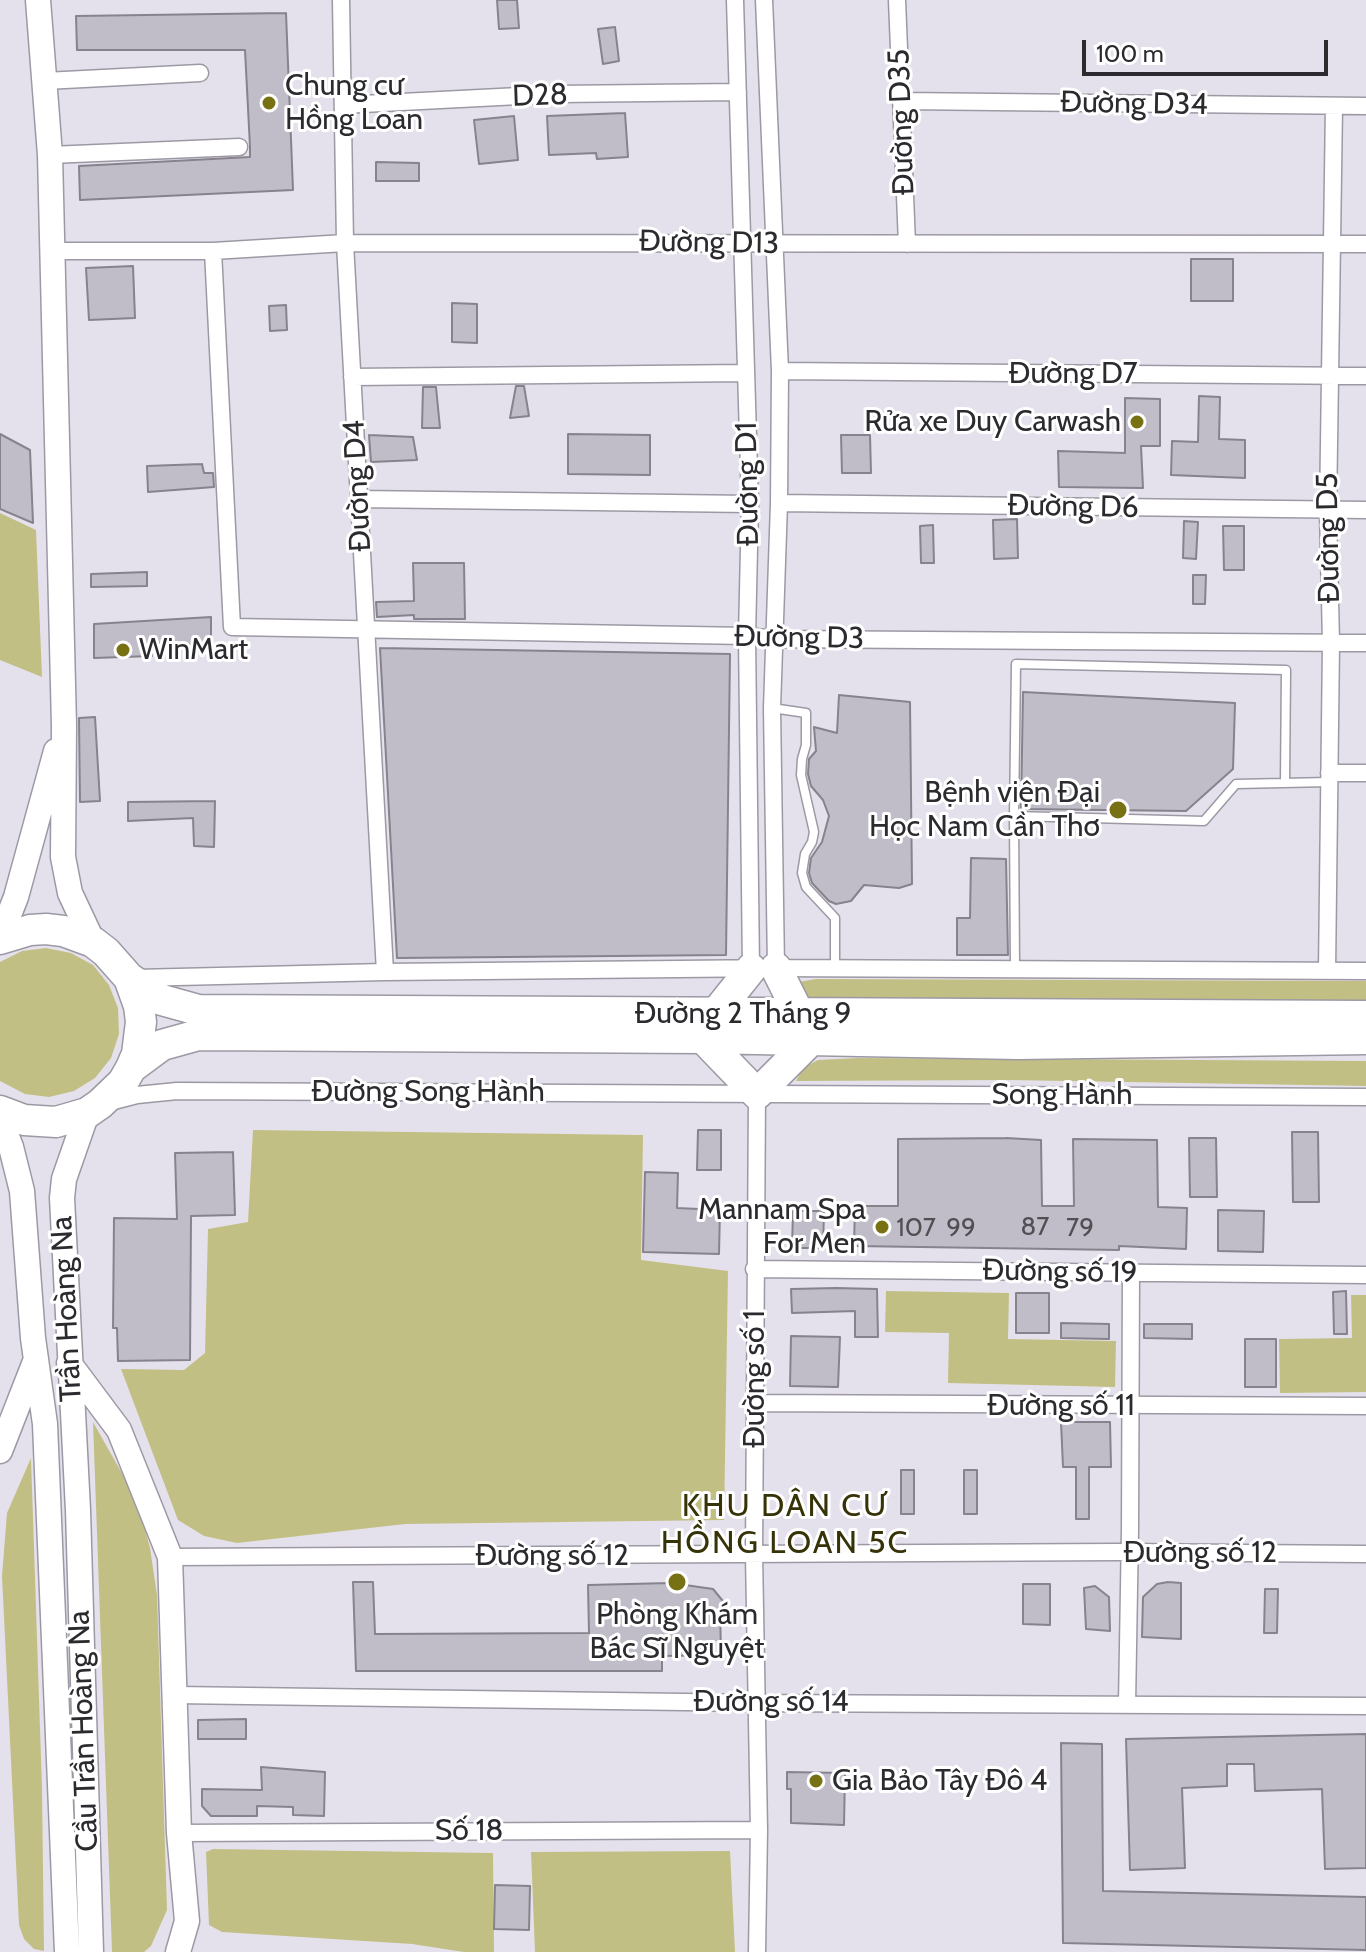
<!DOCTYPE html>
<html>
<head>
<meta charset="utf-8">
<style>
	body { margin:0 }
	#map { position:relative; width:1366px; height:1952px; overflow:hidden; background:#e5e1ec; font-family:Cabin,sans-serif }
	canvas { display:block }
	.scale { position:absolute; left:1082px; top:40px; width:246px; height:36px; box-sizing:border-box; border:4px solid #2b2a2e; border-top:0; padding-left:10px; font-size:24px; line-height:28px; white-space:nowrap; color:#2b2a2e; -webkit-text-stroke:6px #fff; paint-order:stroke }
</style>
</head>
<body>
<div id="map">
<canvas width="1366" height="1952"></canvas>
<div class="scale">100 m</div>
</div>
<script>
const c = document.querySelector('canvas').getContext('2d');
c.lineJoin = 'round';
function fill(path, color) { c.fillStyle = color; c.fill(path, 'evenodd'); }
const poly = rows => new Path2D(rows.map(r => 'M' + r).join(''));
function trace(path, color, width, dash) { c.strokeStyle = color; c.lineWidth = width; c.lineCap = dash ? 'butt' : 'round'; c.setLineDash(dash || []); c.stroke(path); }
function drawText(font, color, halo, rows, align = 'center') {
  c.font = font + ' Cabin,sans-serif'; c.lineWidth = 6; c.setLineDash([]); c.textBaseline = 'middle'; c.strokeStyle = halo; c.fillStyle = color; for (const [text, x, y, turn = 0] of rows) {
    c.save(); c.translate(x, y); c.rotate((+turn || 0) * Math.PI / 180); c.textAlign = isNaN(turn) ? turn : align; if (halo) c.strokeText(text, 0, 0); c.fillText(text, 0, 0); c.restore();
  }
}
fill(poly([
	[0,513,36,530,42,677,0,660],
	[46,948,71,953,93,965,109,985,118,1008,119,1034,111,1058,95,1078,74,1091,49,1097,25,1094,0,1081,0,962,22,951],
	[816,979,1366,981,1366,1005,802,998,799,982],
	[858,1058,1366,1061,1366,1086,1008,1080,796,1081,803,1068,818,1060],
	[253,1130,643,1135,641,1260,728,1271,724,1520,405,1524,237,1543,204,1536,178,1520,121,1369,184,1370,205,1353,208,1229,248,1222],
	[886,1291,1009,1293,1008,1339,1116,1341,1115,1387,948,1383,949,1333,885,1332],
	[1351,1295,1366,1295,1366,1392,1280,1393,1279,1339,1352,1338],
	[93,1422,137,1500,150,1548,157,1595,167,1910,151,1946,144,1952,112,1952],
	[31,1458,42,1788,44,1951,34,1949,24,1939,19,1925,2,1576,7,1513],
	[213,1849,493,1853,494,1952,464,1952,412,1944,222,1932,209,1925,206,1852],
	[730,1851,735,1952,535,1952,531,1852]
]), '#c2bf85');
const building = poly([
	[497,0,517,0,519,28,499,29,497,0],
	[286,13,293,190,80,200,79,166,250,157,250,147,245,50,77,50,76,16,286,13],
	[615,27,619,61,603,64,598,29,615,27],
	[625,113,628,157,597,159,596,153,549,155,547,116,625,113],
	[514,116,518,160,479,164,474,120,514,116],
	[376,162,419,163,419,181,376,181,376,162],
	[1191,259,1233,259,1233,301,1191,301,1191,259],
	[133,266,135,318,89,320,86,268,133,266],
	[452,303,477,304,477,343,452,342,452,303],
	[286,305,287,330,270,331,269,306,286,305],
	[516,386,524,386,529,416,510,418,516,386],
	[423,387,436,387,440,428,422,428,423,387],
	[1199,396,1220,397,1219,439,1245,440,1245,478,1171,475,1172,441,1198,442,1199,396],
	[1125,398,1160,399,1160,446,1141,446,1143,488,1059,487,1058,451,1125,453,1125,398],
	[0,434,30,450,33,523,0,509,0,434],
	[568,434,650,435,650,475,568,474,568,434],
	[369,435,413,437,417,460,371,462,369,435],
	[841,435,870,435,871,473,842,473,841,435],
	[202,464,204,473,213,473,214,487,148,492,147,466,202,464],
	[1017,519,1018,558,994,559,993,520,1017,519],
	[1184,521,1198,522,1196,559,1183,558,1184,521],
	[933,525,934,563,921,563,920,526,933,525],
	[1223,526,1244,526,1244,570,1224,570,1223,526],
	[413,563,464,563,465,619,414,619,414,615,377,617,376,602,414,601,413,563],
	[147,572,147,586,91,587,91,574,147,572],
	[1193,575,1206,575,1205,604,1193,604,1193,575],
	[211,617,211,645,152,643,152,656,94,658,94,624,211,617],
	[380,648,730,654,726,955,397,958,380,648],
	[1023,692,1235,703,1233,769,1186,811,1021,809,1023,692],
	[839,695,910,702,912,884,899,888,864,885,851,901,836,904,829,901,812,883,809,873,811,858,822,842,829,816,823,800,811,786,808,774,809,759,816,751,814,727,837,733,839,695],
	[95,717,100,801,80,802,79,718,95,717],
	[215,801,214,847,194,846,193,818,128,821,128,802,215,801],
	[971,858,1006,859,1008,955,957,955,957,918,970,918,971,858],
	[698,1130,721,1130,721,1170,697,1170,698,1130],
	[1292,1132,1318,1132,1319,1202,1293,1202,1292,1132],
	[1006,1138,1041,1140,1042,1206,1074,1206,1073,1139,1157,1140,1158,1207,1187,1208,1186,1249,1119,1246,1119,1250,854,1246,855,1206,898,1206,898,1139,1006,1138],
	[1189,1138,1216,1138,1217,1197,1190,1197,1189,1138],
	[233,1152,235,1215,191,1216,190,1360,118,1361,117,1328,113,1328,114,1218,177,1219,175,1153,233,1152],
	[645,1172,678,1173,677,1208,720,1210,719,1254,643,1252,645,1172],
	[1218,1210,1264,1211,1263,1252,1218,1251,1218,1210],
	[793,1211,824,1211,823,1248,792,1248,793,1211],
	[836,1288,877,1289,878,1337,855,1337,855,1311,792,1313,791,1289,836,1288],
	[1346,1291,1347,1334,1334,1334,1333,1292,1346,1291],
	[1016,1293,1049,1293,1049,1333,1016,1333,1016,1293],
	[1061,1323,1109,1324,1109,1339,1061,1338,1061,1323],
	[1144,1324,1192,1324,1192,1339,1144,1338,1144,1324],
	[791,1336,840,1337,838,1387,790,1386,791,1336],
	[1245,1339,1276,1339,1276,1387,1245,1387,1245,1339],
	[1061,1422,1110,1422,1111,1467,1089,1467,1089,1519,1076,1519,1076,1467,1063,1467,1061,1422],
	[901,1470,914,1470,914,1514,901,1514,901,1470],
	[964,1470,977,1470,977,1514,964,1514,964,1470],
	[353,1582,373,1582,375,1634,589,1633,588,1585,671,1583,713,1589,727,1606,720,1606,721,1655,662,1656,662,1671,356,1671,353,1582],
	[1168,1582,1181,1583,1181,1639,1142,1637,1143,1597,1157,1584,1168,1582],
	[1023,1584,1050,1584,1050,1625,1023,1624,1023,1584],
	[1095,1586,1109,1597,1110,1631,1086,1629,1084,1588,1095,1586],
	[1265,1589,1278,1589,1277,1633,1264,1633,1265,1589],
	[246,1719,246,1739,198,1739,198,1720,246,1719],
	[1366,1734,1366,1868,1325,1869,1322,1789,1255,1791,1254,1764,1227,1764,1227,1786,1182,1788,1185,1868,1130,1870,1126,1739,1366,1734],
	[1061,1743,1102,1744,1103,1891,1366,1897,1366,1950,1063,1943,1061,1743],
	[261,1767,325,1772,324,1816,293,1815,293,1807,257,1806,257,1816,211,1816,202,1806,202,1789,262,1790,261,1767],
	[787,1772,845,1773,844,1825,791,1823,791,1789,787,1789,787,1772],
	[495,1885,530,1886,529,1930,494,1929,495,1885]
]);
fill(building, '#c1bdc8');
trace(building, '#87838d', 2);
const lane = poly([
	[772,708,806,713,806,745,802,759,801,775,814,832,812,842,805,854,802,873,806,887,835,918,835,968],
	[1014,816,1016,664,1286,670,1285,783],
	[1015,969,1014,816,1204,821,1236,784,1329,782]
]);
const street = poly([
	[341,0,345,243,385,972],
	[735,0,750,504,747,636,751,969],
	[764,0,780,371,779,503,772,708,776,968],
	[897,0,907,244],
	[45,81,200,73],
	[902,101,1366,106],
	[343,105,558,94,738,92],
	[50,155,239,147],
	[52,251,213,251,345,243,1366,244],
	[213,251,232,627,747,636,775,639,1366,643],
	[780,371,1366,376],
	[352,377,746,373],
	[359,499,750,504],
	[779,503,1366,510],
	[1329,773,1366,773],
	[1327,971,1331,643,1328,511,1334,106],
	[136,978,385,972,776,968,1366,971],
	[757,1094,754,1555,759,1830,757,1952],
	[110,1102,137,1095,177,1091,1366,1097],
	[754,1269,1366,1275],
	[755,1403,1366,1406],
	[170,1557,1117,1552,1366,1554],
	[175,1695,757,1703,1366,1706],
	[1127,1704,1130,1530,1131,1272],
	[179,1833,759,1830]
]);
const secondary = poly([
	[38,0,50,155,64,726,63,857,70,893,93,942],
	[0,938,16,897,56,751],
	[87,1113,64,1179,62,1198,78,1510,91,1952],
	[0,1119,11,1147,22,1191,33,1338,45,1424,67,1952],
	[69,1363,119,1430,170,1557,179,1833,187,1921,178,1952],
	[0,1451,36,1359]
]);
const highway = poly([
	[0,939,30,930,46,929,63,931,93,942,106,952,129,978,139,1006,141,1022,137,1054,131,1068,123,1082,100,1104,87,1113,56,1122,24,1120,0,1111],
	[776,968,799,1014],
	[129,978,162,1000,198,1010,1366,1016],
	[715,1014,751,969],
	[703,1038,757,1094,811,1040],
	[131,1068,162,1045,198,1035,703,1038,1018,1044,1366,1039]
]);
trace(lane, '#9d99a4', 11);
trace(street, '#9d99a4', 19);
trace(secondary, '#9d99a4', 27);
trace(highway, '#9d99a4', 33);
trace(lane, '#fff', 8);
trace(street, '#fff', 16);
trace(secondary, '#fff', 24);
trace(highway, '#fff', 30);
for (const [x, y, r, color] of [
	[269,103,8,"#787113"],
	[1137,422,8,"#787113"],
	[123,650,8,"#787113"],
	[1118,810,10,"#787113"],
	[882,1227,8,"#787113"],
	[677,1582,10,"#787113"],
	[816,1781,8,"#787113"]
]) { const dot = new Path2D(); dot.arc(x, y, r, 0, 2 * Math.PI); c.fillStyle = color; c.fill(dot); trace(dot, '#fff', 3); }
drawText('26px', '#504f54', null, [
	["87",1035,1227],
	["107",916,1228],
	["99",961,1228],
	["79",1080,1228]
]);
drawText('30px', '#2b2a2e', '#fff', [
	["Chung cư",285,86],
	["Hồng Loan",285,120],
	["Rửa xe Duy Carwash",1121,422,"right"],
	["WinMart",139,650],
	["Bệnh viện Đại",1100,793,"right"],
	["Học Nam Cần Thơ",1100,827,"right"],
	["Mannam Spa",866,1210,"right"],
	["For Men",866,1244,"right"],
	["Phòng Khám",677,1615,"center"],
	["Bác Sĩ Nguyệt",677,1649,"center"],
	["Gia Bảo Tây Đô 4",832,1781]
], 'left');
drawText('30px', '#2b2a2e', '#fff', [
	["D28",540,96,-2],
	["Đường D34",1134,104,1],
	["Đường D35",902,122,-92],
	["Đường D13",709,243,1],
	["Đường D7",1073,374],
	["Đường D1",748,484,-91],
	["Đường D4",358,486,-93],
	["Đường D6",1073,507,1],
	["Đường D5",1329,538,-91],
	["Đường D3",799,638,1],
	["Đường 2 Tháng 9",743,1014],
	["Đường Song Hành",428,1092],
	["Song Hành",1062,1095],
	["Đường số 19",1060,1272,1],
	["Trần Hoàng Na",67,1309,-93],
	["Đường số 1",755,1379,-90],
	["Đường số 11",1061,1406],
	["Đường số 12",1200,1553],
	["Đường số 12",552,1556],
	["Đường số 14",771,1702],
	["Cầu Trần Hoàng Na",84,1731,-92],
	["Số 18",469,1831]
]);
c.letterSpacing = '2px';
drawText('32px', '#373308', '#fff', [
	["KHU DÂN CƯ",785,1507],
	["HỒNG LOAN 5C",785,1544]
]);
c.letterSpacing = '0px';
</script>
</body>
</html>
